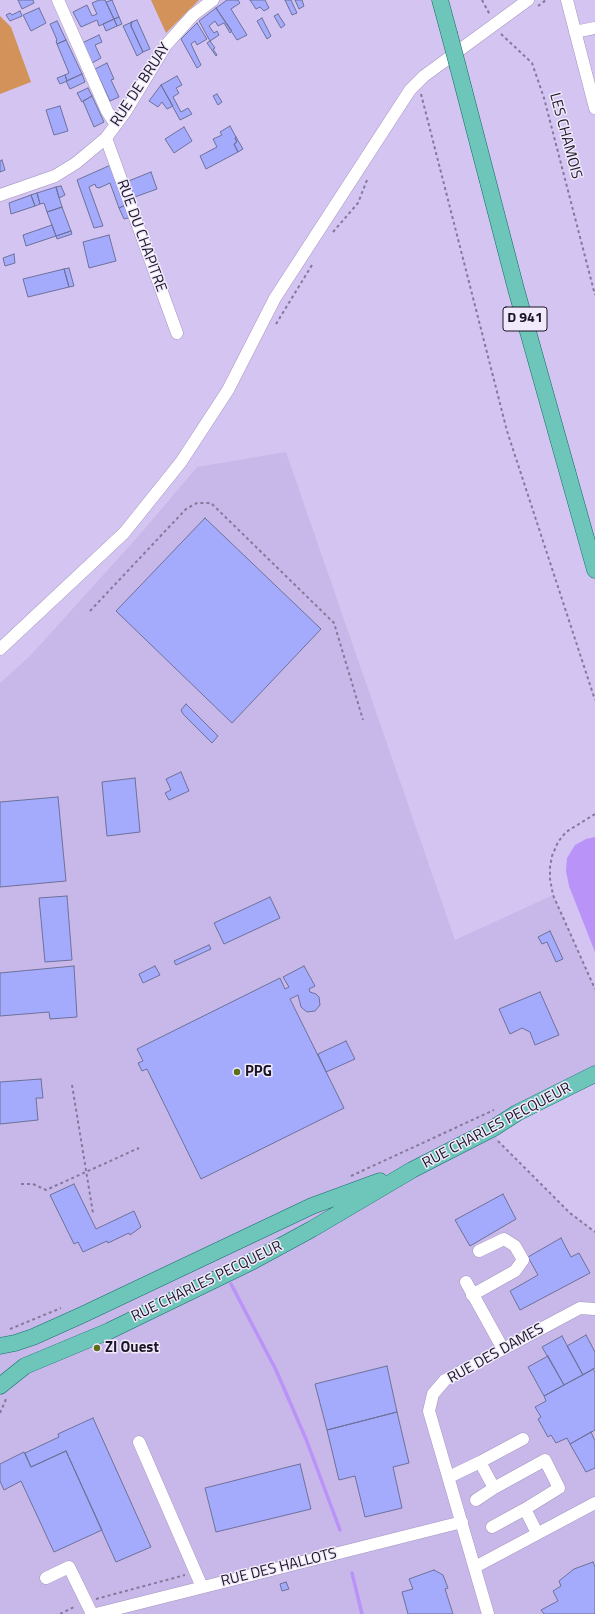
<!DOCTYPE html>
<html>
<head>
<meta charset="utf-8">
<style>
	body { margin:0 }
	canvas { display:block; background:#d3c4f1 }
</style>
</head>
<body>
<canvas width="595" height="1614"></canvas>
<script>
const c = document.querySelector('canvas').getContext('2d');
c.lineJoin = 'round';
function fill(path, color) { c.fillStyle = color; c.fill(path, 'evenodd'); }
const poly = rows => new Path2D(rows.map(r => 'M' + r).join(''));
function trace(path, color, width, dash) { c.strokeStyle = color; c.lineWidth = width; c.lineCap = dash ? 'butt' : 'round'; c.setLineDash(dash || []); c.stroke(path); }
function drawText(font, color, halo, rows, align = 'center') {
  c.font = font + ' "Titillium Web",sans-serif'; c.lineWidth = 3; c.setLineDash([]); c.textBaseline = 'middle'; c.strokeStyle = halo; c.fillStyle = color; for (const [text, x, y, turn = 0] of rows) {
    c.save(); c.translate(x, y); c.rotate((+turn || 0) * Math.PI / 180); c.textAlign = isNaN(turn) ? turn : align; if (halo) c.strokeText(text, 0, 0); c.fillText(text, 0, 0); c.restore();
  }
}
fill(poly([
	[286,452,455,940,553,895,595,989,595,1074,492,1129,499,1142,530,1174,570,1213,595,1232,595,1614,0,1614,0,683,30,656,142,532,197,467]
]), '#c8b8ea');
fill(poly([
	[151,0,199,0,166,33],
	[0,16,11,27,31,82,0,94]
]), '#d3925a');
fill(poly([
	[595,837,595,952,569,886,566,871,567,858,575,845,586,839]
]), '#b993f7');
trace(poly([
	[231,1284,276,1370,306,1439,340,1530],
	[352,1573,362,1614]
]), '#b993f7', 3.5);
const building = poly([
	[18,0,33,0,34,3,22,9,18,0],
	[99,0,105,0,114,19,99,26,97,20,81,27,73,12,87,5,92,16,97,14,92,3,99,0],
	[112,0,119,17,114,19,106,2,112,0],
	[227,0,238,0,240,3,231,9,247,35,237,40,216,8,227,0],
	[250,0,265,0,269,8,264,11,260,7,256,9,250,0],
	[285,0,291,0,297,13,292,15,285,0],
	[295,0,302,0,304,6,299,9,295,0],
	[39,8,46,23,31,31,23,15,39,8],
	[216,8,232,31,230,33,224,23,218,26,215,21,209,26,214,33,217,31,219,35,210,41,199,21,216,8],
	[20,11,22,16,10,21,6,15,10,13,12,15,20,11],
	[278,14,285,25,281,28,274,16,278,14],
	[119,17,122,24,117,26,114,19,119,17],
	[262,18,271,36,267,39,257,21,262,18],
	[114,19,117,26,106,31,103,24,114,19],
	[137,20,150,49,143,52,131,26,131,22,137,20],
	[57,21,66,40,57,44,56,41,57,40,50,24,57,21],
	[132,22,131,26,143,52,137,56,123,26,132,22],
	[197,23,207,39,197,45,195,41,191,44,201,65,197,68,181,39,197,23],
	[99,35,102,42,95,45,101,58,92,63,82,43,99,35],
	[66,40,82,74,67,81,65,75,69,73,57,44,66,40],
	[210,41,215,48,213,49,217,55,216,56,207,43,210,41],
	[107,63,114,79,111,80,119,97,110,101,95,69,107,63],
	[82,74,85,82,70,89,66,81,82,74],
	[65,75,67,81,60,84,57,78,65,75],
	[177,76,182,85,176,88,179,93,173,97,181,112,188,108,192,114,180,120,161,85,177,76],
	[161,85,173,106,167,109,162,102,158,107,149,101,161,85],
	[88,88,92,96,82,102,77,93,88,88],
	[217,94,222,102,218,105,213,96,217,94],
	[92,96,104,122,94,127,83,101,92,96],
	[60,106,68,131,54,135,46,110,60,106],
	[230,126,236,137,235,138,237,142,234,144,238,152,206,169,200,156,217,147,213,139,222,135,220,132,230,126],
	[184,127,192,141,174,153,165,139,184,127],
	[236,137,243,149,238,152,234,144,237,142,235,138,236,137],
	[2,160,5,170,0,172,0,161,2,160],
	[113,164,128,204,119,208,110,183,99,188,96,187,95,184,89,187,103,226,94,228,77,180,113,164],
	[151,172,157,189,132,198,126,182,151,172],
	[61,186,65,195,59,198,56,187,61,186],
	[56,187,62,207,47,212,44,203,40,204,37,193,56,187],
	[37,193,40,204,35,206,31,195,37,193],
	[31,195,35,206,11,214,9,203,31,195],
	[128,204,132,217,124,219,119,208,128,204],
	[62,207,71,231,56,236,47,212,62,207],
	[52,225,56,236,26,246,23,235,52,225],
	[71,231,72,234,57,239,56,236,71,231],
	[109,235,116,261,89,268,83,242,109,235],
	[14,254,15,263,5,266,3,258,14,254],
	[69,268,74,286,69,287,64,269,69,268],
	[64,269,69,287,28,297,23,279,64,269],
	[205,518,321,629,232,723,116,611,205,518],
	[186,704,218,736,212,743,183,714,181,710,186,704],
	[181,772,189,791,169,800,165,793,171,790,166,779,181,772],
	[135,778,140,832,107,836,102,782,135,778],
	[58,797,66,881,0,887,0,802,58,797],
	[67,896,72,960,45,962,39,898,67,896],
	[270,897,280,918,224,944,214,923,270,897],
	[550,931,563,959,556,962,547,942,542,944,538,937,550,931],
	[209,945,211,949,176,965,174,961,209,945],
	[74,966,77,1017,50,1019,49,1012,0,1016,0,973,74,966],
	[155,966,160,975,143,983,139,974,155,966],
	[304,966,315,986,309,989,310,992,316,994,319,997,320,1005,315,1011,307,1012,301,1007,298,995,290,999,344,1108,201,1179,147,1069,142,1071,138,1063,143,1061,137,1049,280,978,285,989,289,987,283,977,304,966],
	[540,992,559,1035,535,1045,530,1032,522,1028,510,1034,499,1009,540,992],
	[346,1041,355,1059,326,1072,318,1054,346,1041],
	[41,1079,43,1098,36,1098,38,1120,0,1124,0,1082,41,1079],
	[74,1184,96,1229,134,1211,141,1227,130,1235,129,1233,108,1243,107,1241,83,1252,78,1242,74,1244,50,1195,74,1184],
	[503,1194,516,1219,470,1246,455,1220,503,1194],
	[561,1238,571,1257,579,1253,590,1273,520,1310,510,1291,538,1275,528,1257,561,1238],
	[586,1335,595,1352,595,1368,583,1375,567,1346,586,1335],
	[562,1336,583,1375,564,1385,542,1347,562,1336],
	[548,1356,564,1385,544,1396,528,1367,548,1356],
	[387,1366,397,1412,327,1430,315,1384,387,1366],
	[593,1369,595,1372,595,1430,570,1444,567,1438,556,1443,551,1435,548,1437,538,1419,541,1417,535,1407,546,1401,544,1396,593,1369],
	[397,1412,409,1463,393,1467,402,1508,365,1517,355,1476,339,1480,327,1430,397,1412],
	[93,1418,151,1547,116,1562,66,1451,31,1467,25,1453,59,1437,58,1434,93,1418],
	[591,1432,595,1441,595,1468,586,1472,570,1444,591,1432],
	[66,1451,102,1530,54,1552,21,1481,4,1490,0,1481,0,1464,24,1452,31,1467,66,1451],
	[300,1464,311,1509,216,1532,205,1488,300,1464],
	[593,1562,595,1567,595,1614,544,1614,541,1610,558,1601,553,1591,561,1586,559,1581,574,1569,593,1562],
	[434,1570,443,1575,448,1588,445,1589,453,1614,408,1614,402,1592,413,1589,409,1579,434,1570],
	[286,1582,289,1589,282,1591,280,1584,286,1582]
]);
fill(building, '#a5abfc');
trace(building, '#6d719a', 1);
const minor = poly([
	[58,0,107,111,116,125],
	[567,0,595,108],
	[575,32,595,28],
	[106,138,177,333],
	[0,195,55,176,76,163,106,138,126,111,166,45,193,15,213,0],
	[0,649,124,533,181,462,228,390,275,298,410,90,424,76,528,0],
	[466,1282,503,1349],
	[472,1295,515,1271,523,1260,515,1246,504,1239,479,1251],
	[139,1442,202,1587],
	[480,1462,523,1439],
	[449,1477,480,1462,494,1488,545,1460,559,1488,525,1509,537,1533],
	[476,1500,494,1488],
	[492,1527,525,1509],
	[475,1567,595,1503],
	[46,1578,69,1567,92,1614],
	[96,1614,462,1522],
	[488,1614,429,1411,433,1394,445,1380,580,1308,595,1309]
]);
const major = poly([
	[440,0,449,33],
	[458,67,516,289,595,570],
	[0,1346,15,1343,33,1337,82,1315,312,1206,380,1181],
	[0,1386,25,1366,109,1331,253,1261,312,1229,412,1170,492,1129,517,1113,595,1074]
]);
trace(minor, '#a596c1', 13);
trace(major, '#126f68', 17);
trace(poly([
	[482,0,490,15],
	[538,6,546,0],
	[501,34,532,63,544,98,595,295],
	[421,94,507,431,595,700],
	[333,232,358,203,367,180],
	[276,324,312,265],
	[90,611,186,509,197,503,211,503,334,623,363,720],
	[595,814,566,832,558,842,552,856,550,867,550,879,553,895,595,989],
	[72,1085,93,1213],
	[498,1141,570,1213,595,1232],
	[351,1176,494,1110],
	[21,1184,33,1184,46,1190,139,1148],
	[10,1329,61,1308],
	[0,1413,7,1397],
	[96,1599,185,1575],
	[60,1614,76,1606]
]), '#84799a', 2, [3, 3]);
trace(minor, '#fff', 12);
trace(major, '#6ec5ba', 16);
const majorBridge = poly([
	[449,33,458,67]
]);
trace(majorBridge, '#126f68', 17, []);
trace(majorBridge, '#6ec5ba', 16);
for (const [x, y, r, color] of [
	[237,1072,4,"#5d6d19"],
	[97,1348,4,"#5d6d19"]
]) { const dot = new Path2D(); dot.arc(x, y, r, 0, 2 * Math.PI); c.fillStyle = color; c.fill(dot); trace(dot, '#f0eafc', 1.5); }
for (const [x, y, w] of [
	[525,319,44]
]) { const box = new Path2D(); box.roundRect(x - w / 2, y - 12, w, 24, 3); c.fillStyle = '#f0eafc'; c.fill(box); trace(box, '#1b1525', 1); }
drawText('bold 14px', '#1b1525', null, [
	["D 941",525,319]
]);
drawText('15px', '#1b1525', '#f0eafc', [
	["RUE DE BRUAY",141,85,-57],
	["LES CHAMOIS",565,136,75],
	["RUE DU CHAPITRE",141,236,70],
	["RUE CHARLES PECQUEUR",497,1126,-28],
	["RUE CHARLES PECQUEUR",207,1282,-26],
	["RUE DES DAMES",496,1354,-29],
	["RUE DES HALLOTS",279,1568,-14]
]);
drawText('bold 15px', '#1b1525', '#f0eafc', [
	["PPG",245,1072],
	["ZI Ouest",105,1348]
], 'left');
</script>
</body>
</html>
